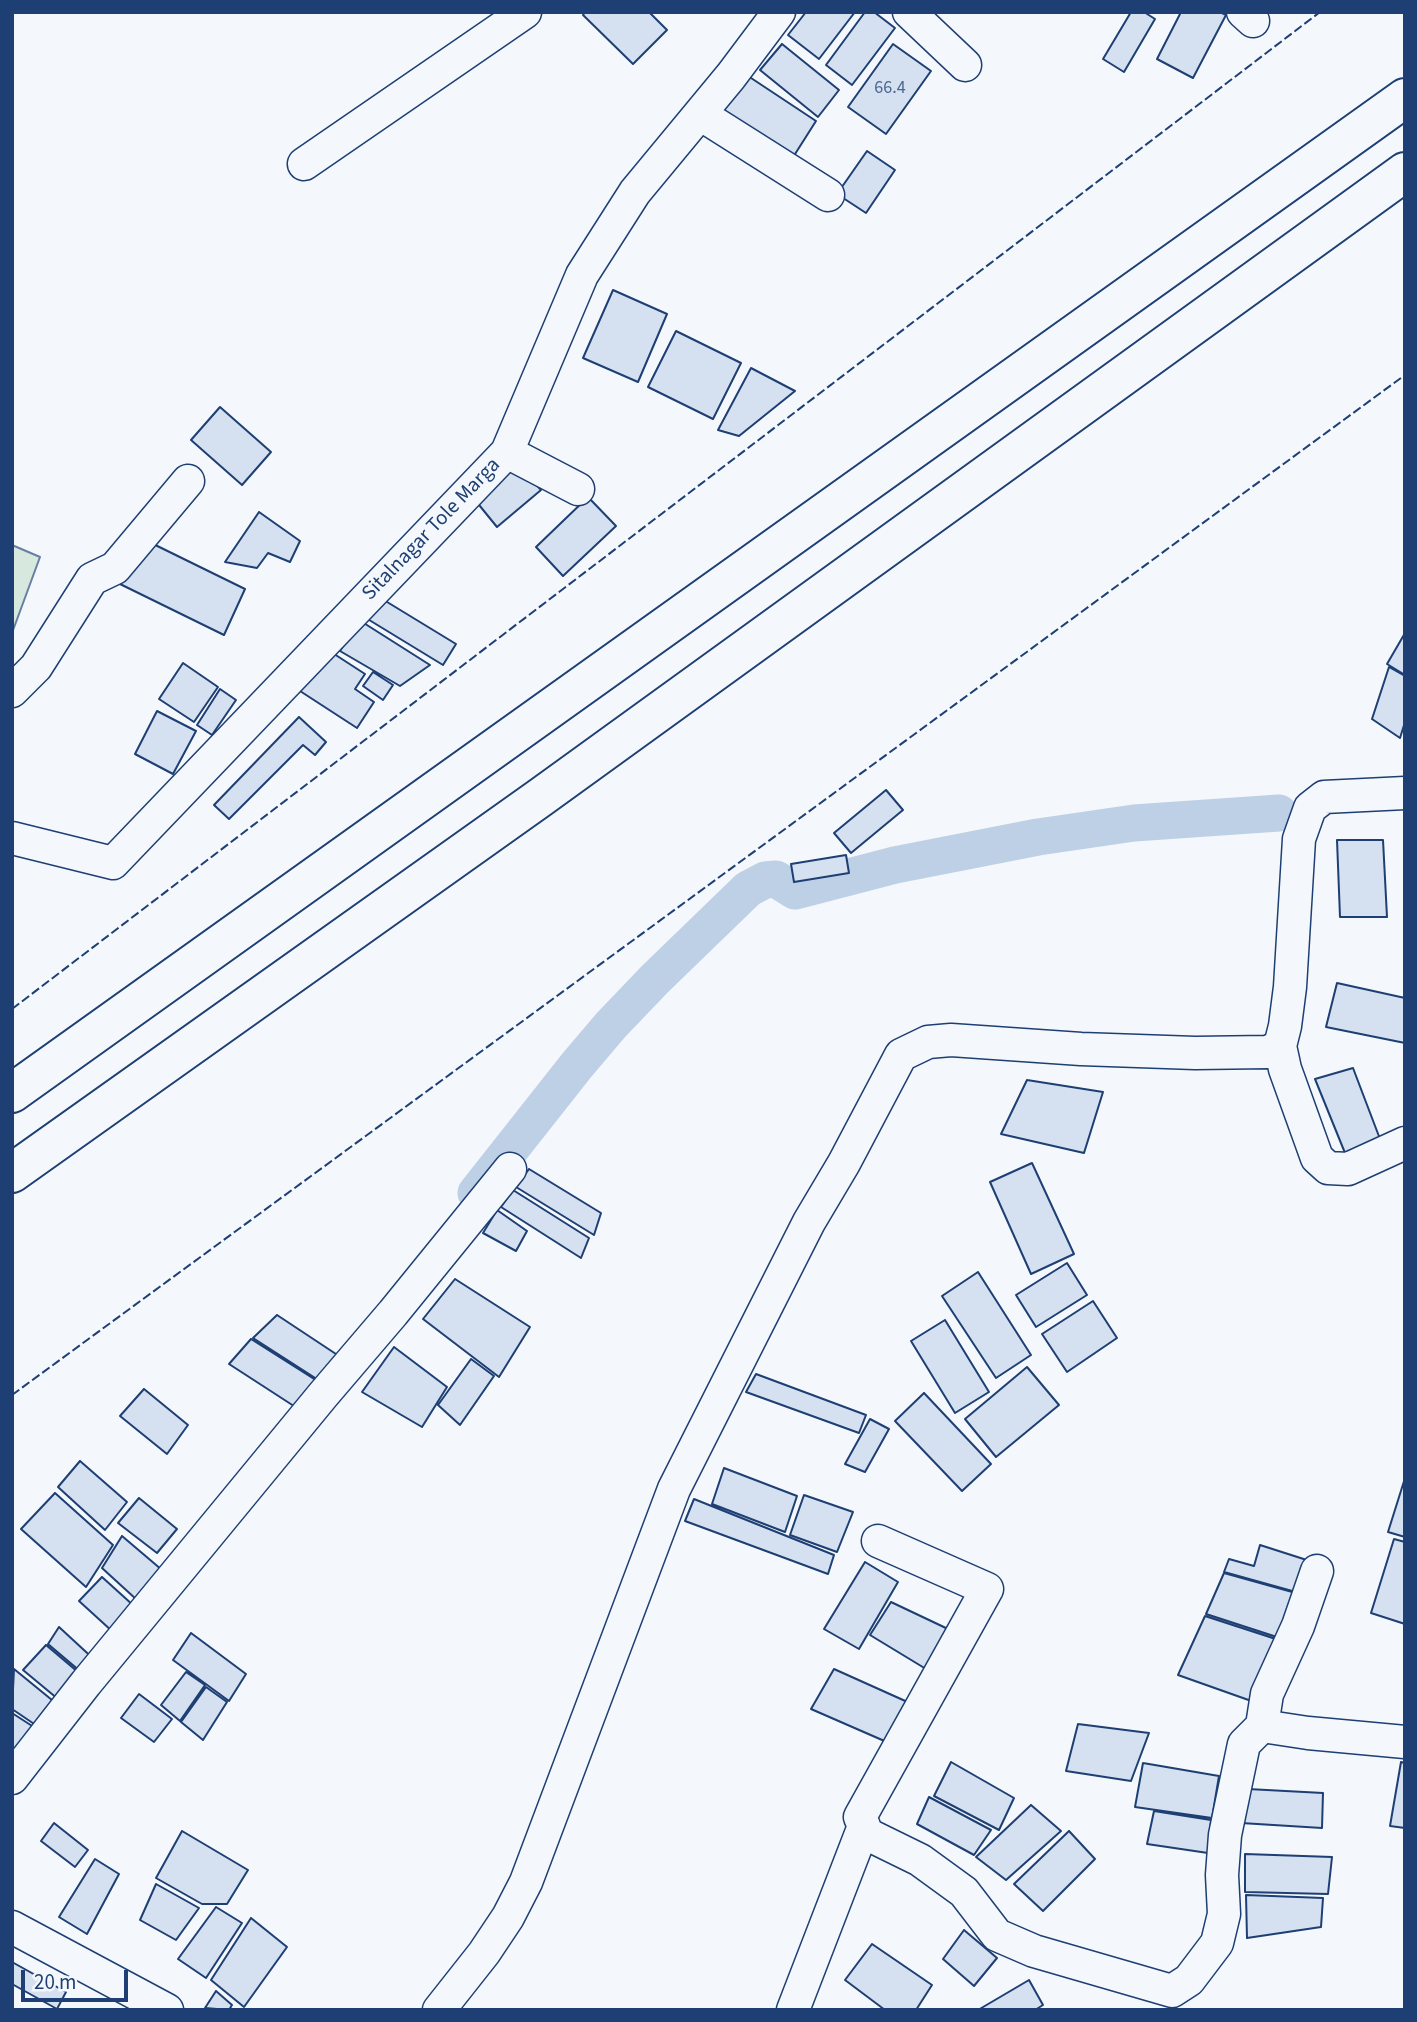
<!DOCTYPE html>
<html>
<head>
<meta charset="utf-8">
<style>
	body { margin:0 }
	#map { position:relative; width:1417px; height:2022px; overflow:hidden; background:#f4f7fb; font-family:"Source Sans 3",sans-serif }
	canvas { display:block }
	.frame { position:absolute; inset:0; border:14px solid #1d3f73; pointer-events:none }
	.scale { position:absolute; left:21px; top:1970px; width:107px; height:32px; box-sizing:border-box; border:4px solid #1d3f73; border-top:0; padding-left:9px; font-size:21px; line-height:24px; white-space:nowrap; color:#1d3f73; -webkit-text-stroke:5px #f4f7fb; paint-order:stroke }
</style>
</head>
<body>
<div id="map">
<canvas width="1417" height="2022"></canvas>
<div class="frame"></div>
<div class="scale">20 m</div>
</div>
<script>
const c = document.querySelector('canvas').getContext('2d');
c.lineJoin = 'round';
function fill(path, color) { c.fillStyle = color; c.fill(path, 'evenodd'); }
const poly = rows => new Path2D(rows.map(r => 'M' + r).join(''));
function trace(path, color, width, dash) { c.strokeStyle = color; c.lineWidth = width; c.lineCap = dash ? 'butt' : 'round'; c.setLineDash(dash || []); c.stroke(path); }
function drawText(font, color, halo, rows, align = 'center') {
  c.font = font + ' "Source Sans 3",sans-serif'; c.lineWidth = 5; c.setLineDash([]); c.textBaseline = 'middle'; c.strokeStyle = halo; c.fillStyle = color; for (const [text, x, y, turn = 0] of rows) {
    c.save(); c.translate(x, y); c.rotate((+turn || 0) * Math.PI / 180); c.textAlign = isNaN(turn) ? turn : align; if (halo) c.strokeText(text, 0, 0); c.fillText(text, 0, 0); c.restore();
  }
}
const green = poly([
	[12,545,40,557,12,633,12,545]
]);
fill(green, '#d7e8df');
trace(green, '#687fa3', 2);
trace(poly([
	[476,1193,577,1065,611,1025,655,979,748,889,765,880,776,879,795,891,895,865,1038,837,1134,823,1279,813]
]), '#bed0e5', 37);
const building = poly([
	[585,12,649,12,667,30,633,64,583,15,585,12],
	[806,12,855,12,819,59,788,35,806,12],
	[865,12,874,12,895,28,852,85,826,65,865,12],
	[1131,12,1144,12,1155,19,1124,72,1103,59,1131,12],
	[1181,12,1220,12,1226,15,1193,78,1157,59,1181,12],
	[782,44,839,90,818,117,760,70,782,44],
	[893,44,931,71,886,134,848,107,893,44],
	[745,74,816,121,790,162,718,116,745,74],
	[867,151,895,170,866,213,837,194,867,151],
	[613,290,667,314,638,382,583,358,613,290],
	[676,331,741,363,713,419,648,387,676,331],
	[751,368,795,391,739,436,718,430,751,368],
	[220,407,271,452,242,485,191,440,220,407],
	[518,464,541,490,497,527,475,500,518,464],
	[588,497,616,526,563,576,536,547,588,497],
	[259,512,300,541,290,562,268,553,257,568,225,562,259,512],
	[141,538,245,589,224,635,120,584,141,538],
	[374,594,456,644,443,665,361,615,374,594],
	[359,620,430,665,400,686,340,651,359,620],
	[1405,633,1405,675,1387,664,1405,633],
	[328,650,365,674,355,689,374,702,357,728,300,691,328,650],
	[183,663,218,687,194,722,159,699,183,663],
	[1389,667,1405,676,1405,722,1400,738,1372,719,1389,667],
	[373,672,393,685,383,700,363,686,373,672],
	[220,689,236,700,212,735,197,725,220,689],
	[157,711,196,731,173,774,135,754,157,711],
	[299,717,326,742,315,755,303,745,229,819,214,805,299,717],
	[886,790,903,810,851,853,834,833,886,790],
	[1337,840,1383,840,1387,917,1340,917,1337,840],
	[846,855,849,873,794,882,791,864,846,855],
	[1337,983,1405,998,1405,1043,1326,1027,1337,983],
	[1353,1068,1380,1139,1345,1153,1315,1079,1353,1068],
	[1027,1080,1103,1092,1084,1153,1001,1134,1027,1080],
	[1032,1163,1074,1254,1031,1274,990,1182,1032,1163],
	[529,1169,601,1213,594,1235,516,1187,529,1169],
	[513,1190,589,1238,581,1258,501,1207,513,1190],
	[497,1210,527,1231,516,1251,483,1233,497,1210],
	[1067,1263,1087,1295,1036,1327,1016,1295,1067,1263],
	[978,1272,1031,1355,996,1378,942,1296,978,1272],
	[455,1279,530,1327,499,1377,423,1319,455,1279],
	[1093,1301,1117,1338,1067,1372,1042,1334,1093,1301],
	[277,1315,342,1358,323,1383,253,1338,277,1315],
	[945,1320,989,1392,955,1413,911,1341,945,1320],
	[251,1339,322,1384,300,1410,229,1364,251,1339],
	[394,1347,447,1387,422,1427,362,1392,394,1347],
	[471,1359,494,1376,460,1425,438,1405,471,1359],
	[1027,1367,1059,1405,996,1457,965,1419,1027,1367],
	[756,1374,866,1415,859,1433,746,1392,756,1374],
	[144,1389,188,1425,167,1454,120,1416,144,1389],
	[924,1393,991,1464,962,1491,895,1421,924,1393],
	[870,1419,889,1429,865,1472,845,1464,870,1419],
	[80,1461,127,1502,105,1530,58,1487,80,1461],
	[724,1468,797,1496,785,1532,712,1504,724,1468],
	[1405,1478,1405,1537,1388,1532,1405,1478],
	[55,1493,113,1545,86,1587,21,1529,55,1493],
	[804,1495,853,1512,837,1552,790,1535,804,1495],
	[139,1498,177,1529,157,1553,118,1523,139,1498],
	[694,1499,834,1555,828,1574,685,1521,694,1499],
	[122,1536,162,1570,137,1600,102,1568,122,1536],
	[1394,1539,1405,1542,1405,1624,1371,1613,1394,1539],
	[1260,1545,1313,1562,1303,1594,1224,1572,1229,1559,1254,1566,1260,1545],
	[865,1562,898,1582,859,1649,824,1629,865,1562],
	[1224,1573,1303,1595,1286,1640,1206,1614,1224,1573],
	[102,1577,134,1606,113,1632,79,1601,102,1577],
	[891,1602,948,1629,926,1669,870,1635,891,1602],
	[1205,1616,1285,1642,1257,1703,1178,1675,1205,1616],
	[59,1627,98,1663,87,1677,48,1644,59,1627],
	[191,1633,246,1674,229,1701,173,1660,191,1633],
	[46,1645,85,1678,64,1704,23,1670,46,1645],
	[14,1669,63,1709,46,1732,12,1709,14,1669],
	[834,1669,912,1704,889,1743,811,1709,834,1669],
	[186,1672,205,1685,180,1721,161,1705,186,1672],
	[206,1687,227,1702,203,1740,181,1722,206,1687],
	[139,1694,172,1719,154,1742,121,1718,139,1694],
	[12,1713,43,1733,25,1757,12,1748,12,1713],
	[1078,1724,1149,1733,1131,1781,1066,1771,1078,1724],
	[951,1762,1014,1798,999,1830,934,1796,951,1762],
	[1401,1762,1405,1763,1405,1828,1390,1826,1401,1762],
	[1143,1763,1219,1776,1212,1818,1135,1807,1143,1763],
	[1248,1789,1323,1793,1322,1828,1241,1823,1248,1789],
	[929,1797,991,1830,974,1855,917,1824,929,1797],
	[1031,1805,1061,1831,1006,1880,976,1857,1031,1805],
	[1154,1811,1211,1820,1208,1853,1147,1844,1154,1811],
	[54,1823,88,1850,75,1867,41,1841,54,1823],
	[182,1831,248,1870,227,1904,202,1904,156,1878,182,1831],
	[1069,1831,1095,1859,1043,1911,1014,1884,1069,1831],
	[1245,1854,1332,1857,1328,1894,1245,1892,1245,1854],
	[95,1859,119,1874,87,1934,59,1917,95,1859],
	[156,1884,199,1908,176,1940,140,1920,156,1884],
	[1246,1895,1323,1898,1321,1927,1247,1938,1246,1895],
	[216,1907,242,1923,206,1978,178,1959,216,1907],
	[251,1918,287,1947,244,2007,211,1980,251,1918],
	[964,1930,997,1958,974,1986,943,1959,964,1930],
	[872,1944,932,1985,916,2010,885,2010,845,1980,872,1944],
	[12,1962,66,1992,57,2009,12,1984,12,1962],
	[1029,1980,1043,2005,1035,2010,978,2010,1029,1980],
	[216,1991,232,2005,229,2010,205,2008,216,1991]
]);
fill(building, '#d5e0f0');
trace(building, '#1d3f73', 2);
const minor = poly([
	[909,12,965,65],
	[1243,12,1253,21],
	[700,114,828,195],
	[304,164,525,12],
	[507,452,578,489],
	[12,691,36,667,92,579,115,568,188,481],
	[12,838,113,863,507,452,582,275,635,192,731,76,779,12],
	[1280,1046,1285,1069,1317,1158,1328,1168,1348,1169,1405,1143],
	[878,1541,987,1589,860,1817,867,1834,920,1860,964,1892,997,1935,1034,1951,1172,1991,1189,1980,1217,1943,1224,1914,1222,1875,1225,1835,1244,1744,1262,1726,1308,1733,1405,1742],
	[1262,1726,1267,1694,1298,1626,1317,1571],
	[12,1778,86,1683,323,1395,393,1313,510,1169],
	[12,1927,167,2010],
	[439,2010,484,1953,508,1917,526,1882,674,1489,809,1222,844,1163,901,1055,928,1042,951,1040,1081,1049,1195,1053,1268,1052,1280,1046,1285,1026,1290,987,1299,839,1310,808,1324,797,1405,793],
	[793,2010,864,1826]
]);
const tertiary = poly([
	[12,1093,1405,98],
	[12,1173,541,797,1405,172]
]);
trace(minor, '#1d3f73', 35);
trace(tertiary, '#1d3f73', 42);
trace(minor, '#f4f7fb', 32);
trace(tertiary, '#f4f7fb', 38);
trace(poly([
	[12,1009,1320,12],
	[12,1395,1405,375]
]), '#1d3f73', 2, [9, 3.5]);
drawText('18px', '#4b6792', null, [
	["66.4",890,89]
]);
drawText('21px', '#1d3f73', '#f4f7fb', [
	["Sitalnagar Tole Marga",432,530,-46]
]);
</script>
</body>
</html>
